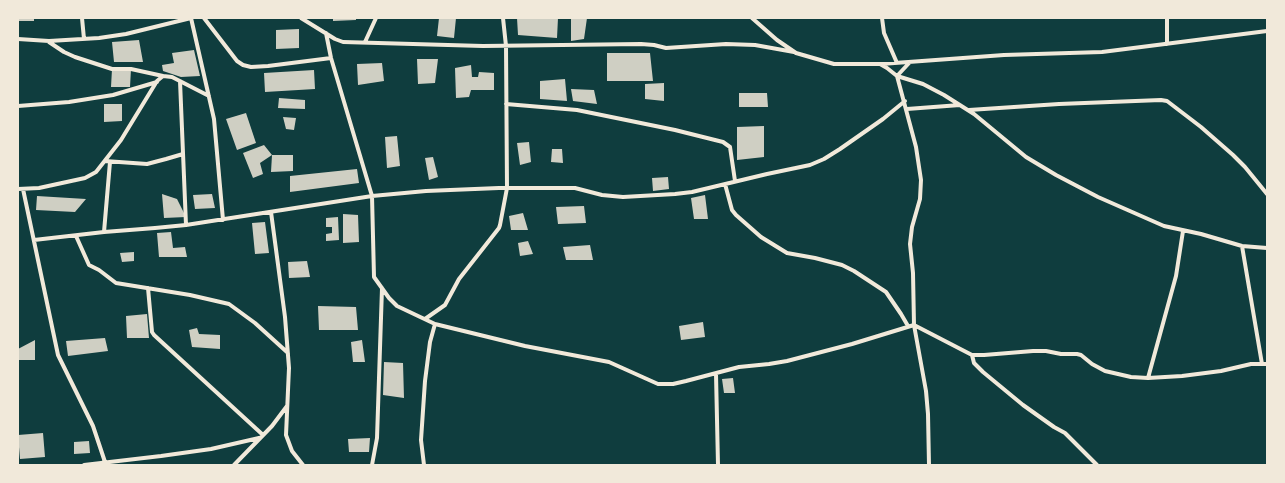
<!DOCTYPE html>
<html>
<head>
<meta charset="utf-8">
<style>
	body { margin:0 }
	#map { position:relative; width:1285px; height:483px; overflow:hidden; background:#0f3d3e; font-family:"Varela Round",sans-serif }
	canvas { display:block }
	.frame { position:absolute; inset:0; border:19px solid #f1e9da; pointer-events:none }
</style>
</head>
<body>
<div id="map">
<canvas width="1285" height="483"></canvas>
<div class="frame"></div>
</div>
<script>
const c = document.querySelector('canvas').getContext('2d');
c.lineJoin = 'round';
function fill(path, color) { c.fillStyle = color; c.fill(path, 'evenodd'); }
const poly = rows => new Path2D(rows.map(r => 'M' + r).join(''));
function trace(path, color, width, dash) { c.strokeStyle = color; c.lineWidth = width; c.lineCap = dash ? 'butt' : 'round'; c.setLineDash(dash || []); c.stroke(path); }
fill(poly([
	[18,18,34,18,34,21,18,21],
	[333,18,356,18,356,20,333,21],
	[439,18,456,18,454,38,437,36],
	[517,18,558,18,557,38,518,35],
	[571,18,587,18,584,39,571,41],
	[299,29,299,48,276,49,276,30],
	[139,40,143,62,114,62,112,42],
	[194,50,200,76,181,77,163,71,162,65,174,63,172,53],
	[607,53,650,53,653,81,607,81],
	[417,59,438,59,435,83,418,84],
	[382,63,384,81,358,85,357,64],
	[471,65,472,77,478,77,479,72,494,73,494,90,471,90,469,97,456,98,455,68],
	[112,69,131,69,130,87,111,87],
	[314,70,315,89,265,92,264,73],
	[565,79,567,101,540,99,540,81],
	[664,83,664,101,645,99,645,84],
	[571,89,594,90,597,104,573,101],
	[739,93,767,93,768,107,739,107],
	[279,98,305,100,305,109,278,108],
	[104,104,122,104,122,121,104,122],
	[246,113,256,143,237,150,226,119],
	[283,117,296,118,294,130,286,129],
	[764,126,764,157,737,160,737,127],
	[397,136,400,166,387,168,385,137],
	[529,142,531,162,520,165,517,143],
	[264,145,272,155,260,163,263,174,253,178,243,153],
	[552,149,562,149,563,163,551,162],
	[272,155,293,155,293,171,271,172],
	[433,157,438,177,429,180,425,158],
	[357,169,359,183,290,192,290,176],
	[668,177,669,189,653,191,652,178],
	[162,194,177,199,186,217,164,218],
	[212,194,215,208,195,209,193,195],
	[705,195,708,219,694,219,691,198],
	[37,196,86,199,75,212,36,210],
	[584,206,586,223,558,224,556,207],
	[523,213,528,230,511,230,509,216],
	[343,214,358,215,359,242,343,243],
	[338,217,339,240,326,241,326,234,332,233,332,227,326,227,326,218],
	[265,222,269,253,255,254,252,223],
	[171,232,173,248,185,247,187,257,159,257,157,233],
	[528,241,533,254,520,256,518,243],
	[590,245,593,260,566,260,563,247],
	[134,252,134,261,122,262,120,253],
	[307,261,310,277,289,278,288,262],
	[318,306,356,307,358,330,319,330],
	[147,314,149,338,127,338,126,316],
	[703,322,705,337,681,340,679,326],
	[197,328,199,334,220,335,220,349,192,347,189,330],
	[105,338,108,351,68,356,66,341],
	[35,340,35,360,18,360,18,349],
	[362,340,365,362,353,362,351,342],
	[384,362,403,363,404,398,383,395],
	[733,378,735,393,724,393,722,379],
	[43,433,45,457,20,459,18,435],
	[370,438,369,452,349,452,348,439],
	[89,441,90,453,74,454,74,442]
]), '#cfcfc3');
trace(poly([
	[82,18,84,39],
	[191,18,214,119,223,220],
	[204,18,237,61,243,65,251,67,268,66,331,58],
	[301,18,335,39,343,42,483,46,641,44,654,45,666,48,726,44,755,45,794,52],
	[752,18,777,40,796,53,834,64,880,64,887,68,897,76,923,84,944,95,974,114,1026,157,1056,175,1098,197,1164,226,1201,234,1242,246,1267,248],
	[882,18,884,33,897,63],
	[1167,18,1167,44],
	[326,33,331,58,372,196,374,277,389,298,397,306,435,324,525,346,609,362,658,384,673,384,686,381,739,367,769,364,787,361,852,344,914,325,972,355,984,355,1033,351,1046,351,1061,354,1077,354,1081,355,1092,364,1105,371,1131,377,1148,378,1182,376,1221,371,1251,364,1267,364],
	[18,39,49,41,99,38,126,34,191,18],
	[49,42,64,52,75,57,112,69,131,69,163,76],
	[365,42,376,18],
	[910,62,897,76,916,147,921,180,920,199,912,227,910,244,913,273,914,325,926,391,928,414,929,465],
	[881,64,1004,55,1102,52,1267,31],
	[180,81,186,225],
	[506,104,577,110,675,130,723,142,730,147,735,181],
	[18,106,69,102,113,95,157,82],
	[907,109,960,105],
	[969,110,1059,104,1161,100,1167,101,1201,127,1233,155,1245,167,1267,194],
	[105,161,147,164,166,159,183,154],
	[725,184,732,210,736,215,761,237,787,253,815,258,842,265,854,271,886,292,901,314,908,326],
	[18,189,39,188,85,178,96,172,121,140,157,81,163,76,172,77,209,96],
	[23,189,58,355,93,426,105,462],
	[271,212,285,317,289,368,286,435,292,451,303,465],
	[104,232,110,162],
	[76,236,89,265,99,270,116,283,190,295,229,304,255,323,288,353],
	[34,240,104,232,155,228,186,225,372,196,426,191,499,188,575,188,602,195,623,197,675,194,692,192,767,174,810,165,824,159,840,149,883,119,905,101],
	[1242,246,1262,364],
	[148,288,152,332,154,335,263,435],
	[425,319,445,305,459,279,499,228,500,225,507,188,506,46,503,18],
	[972,355,974,363,983,372,1023,405,1054,427,1065,433,1097,465],
	[716,374,718,465],
	[1148,378,1176,276,1183,231],
	[84,465,161,456,211,449,259,438],
	[234,465,272,426,287,406],
	[372,465,377,438,382,288],
	[424,465,421,440,425,381,430,342,435,324]
]), '#f1e9da', 4);
</script>
</body>
</html>
